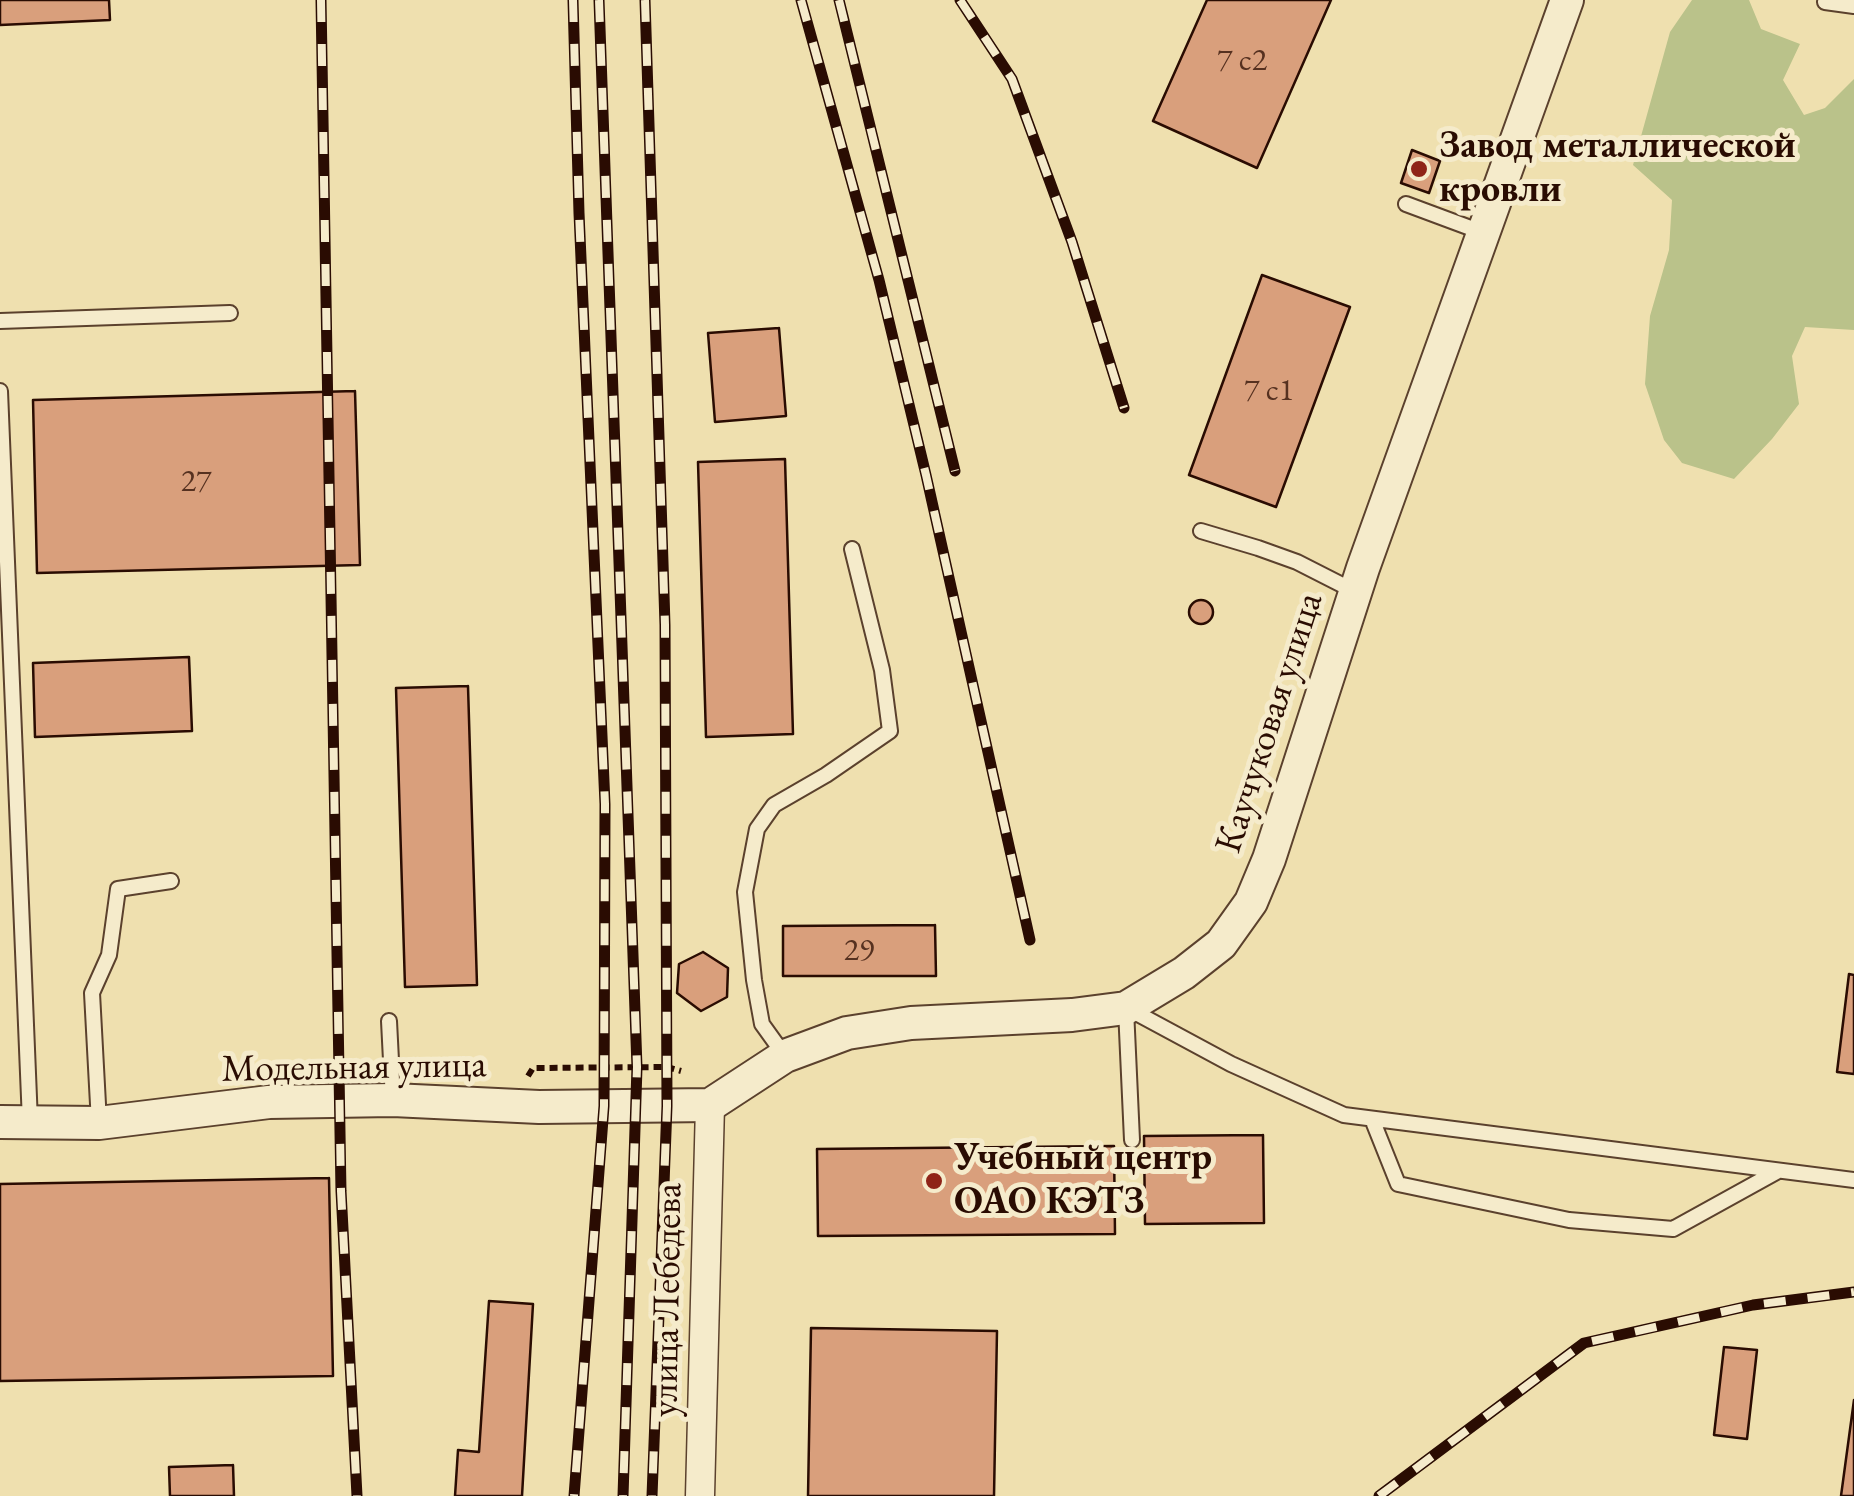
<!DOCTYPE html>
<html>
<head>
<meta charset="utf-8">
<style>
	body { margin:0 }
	canvas { display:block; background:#efe0af }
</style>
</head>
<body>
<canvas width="1854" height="1496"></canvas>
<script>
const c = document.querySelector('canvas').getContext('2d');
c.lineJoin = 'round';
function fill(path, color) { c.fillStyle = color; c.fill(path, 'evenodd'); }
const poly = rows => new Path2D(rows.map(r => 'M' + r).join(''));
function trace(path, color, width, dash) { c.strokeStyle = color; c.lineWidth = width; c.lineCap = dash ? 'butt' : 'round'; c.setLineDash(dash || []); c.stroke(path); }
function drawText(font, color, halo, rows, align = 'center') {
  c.font = font + ' "EB Garamond",serif'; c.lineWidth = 10; c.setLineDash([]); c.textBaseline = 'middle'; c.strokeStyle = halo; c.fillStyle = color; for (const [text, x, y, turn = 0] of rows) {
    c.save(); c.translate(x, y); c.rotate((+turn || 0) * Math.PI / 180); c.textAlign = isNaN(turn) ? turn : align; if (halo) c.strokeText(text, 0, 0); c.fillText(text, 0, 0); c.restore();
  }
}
fill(poly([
	[1692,0,1749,0,1761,29,1800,44,1783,80,1804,115,1825,108,1854,79,1854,330,1805,327,1792,356,1799,404,1772,439,1734,479,1682,463,1664,440,1645,384,1650,316,1669,250,1672,200,1633,165,1670,32]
]), '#bac28a');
const building = poly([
	[0,0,109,0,110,20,0,25,0,0],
	[1207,0,1331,0,1257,168,1153,121,1207,0],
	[1412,150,1440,161,1429,193,1401,183,1412,150],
	[1262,275,1350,307,1276,507,1189,475,1262,275],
	[779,328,786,416,715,422,708,333,779,328],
	[355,391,360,565,37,573,33,400,355,391],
	[785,459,793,734,706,737,698,462,785,459],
	'1189 612a12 12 0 1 1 24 0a12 12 0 1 1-24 0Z',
	[189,657,192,731,35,737,33,663,189,657],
	[468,686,477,985,405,987,396,688,468,686],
	[935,925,936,976,783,976,783,926,935,925],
	[703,952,728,968,727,997,701,1011,677,993,679,964,703,952],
	[1849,974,1854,975,1854,1074,1837,1072,1849,974],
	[1263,1135,1264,1223,1145,1224,1144,1136,1263,1135],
	[1114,1146,1115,1234,818,1236,817,1149,1114,1146],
	[329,1178,333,1376,0,1381,0,1184,329,1178],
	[489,1301,533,1304,522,1496,455,1496,458,1450,479,1452,489,1301],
	[811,1328,997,1331,994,1496,808,1496,811,1328],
	[1724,1347,1757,1350,1747,1439,1714,1435,1724,1347],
	[1854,1400,1854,1496,1841,1496,1854,1400],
	[233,1465,234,1496,170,1496,169,1467,233,1465]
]);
fill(building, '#d99f7c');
trace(building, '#2a0c02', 2.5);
const service = poly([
	[1825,2,1854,6],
	[1406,204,1484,233],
	[0,321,230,313],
	[0,391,30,1122],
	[1201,531,1258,548,1297,562,1354,591],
	[1127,1008,1231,1064,1344,1115,1854,1180],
	[1126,1009,1132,1140],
	[389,1021,393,1100],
	[785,1056,762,1024,754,980,745,892,757,829,774,805,826,775,890,731,882,670,852,549],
	[1372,1119,1398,1184,1569,1220,1673,1229,1778,1171],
	[99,1123,92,993,109,955,118,889,171,881]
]);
const minor = poly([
	[700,1496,710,1105]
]);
const tertiary = poly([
	[0,1122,99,1123,269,1102,393,1100,539,1107,710,1105,785,1056,847,1033,911,1023,1072,1015,1126,1008,1184,973,1221,944,1251,902,1269,859,1363,568,1567,0]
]);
trace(service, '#5b412d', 18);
trace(minor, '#5b412d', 31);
trace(tertiary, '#5b412d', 36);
trace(poly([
	[528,1076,533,1068,667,1067,681,1071]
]), '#2a0c02', 6, [8, 5]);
trace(service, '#f5ebcb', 14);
trace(minor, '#f5ebcb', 28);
trace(tertiary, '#f5ebcb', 32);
const rail = poly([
	[321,0,341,1191,357,1496],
	[573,0,579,213,605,804,604,1106,574,1496],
	[599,0,637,1067,623,1496],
	[645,0,665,625,667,1106,652,1496],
	[801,0,879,280,926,475,1030,940],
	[839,0,955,471],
	[960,0,1012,79,1072,242,1124,408],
	[1379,1496,1584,1343,1753,1305,1854,1292]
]);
trace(rail, '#2a0c02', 11);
trace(rail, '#f5ebcb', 8, [22]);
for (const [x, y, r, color] of [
	[1419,169,10,"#8f2418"],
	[934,1181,10,"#8f2418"]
]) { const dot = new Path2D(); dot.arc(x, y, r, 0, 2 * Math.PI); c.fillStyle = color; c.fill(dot); trace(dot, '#f5ebcb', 4); }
drawText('32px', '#563120', null, [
	["7 с2",1242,61],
	["7 с1",1269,391],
	["27",196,482],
	["29",859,951]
]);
drawText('bold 38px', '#2a0c02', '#f5ebcb', [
	["Завод металлической",1439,147],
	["кровли",1439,191],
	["Учебный центр",954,1159],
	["ОАО КЭТЗ",954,1203]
], 'left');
drawText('38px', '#2a0c02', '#f5ebcb', [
	["Каучуковая улица",1270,723,-72],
	["Модельная улица",354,1068,-1],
	["улица Лебедева",668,1300,-89]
]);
</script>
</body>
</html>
